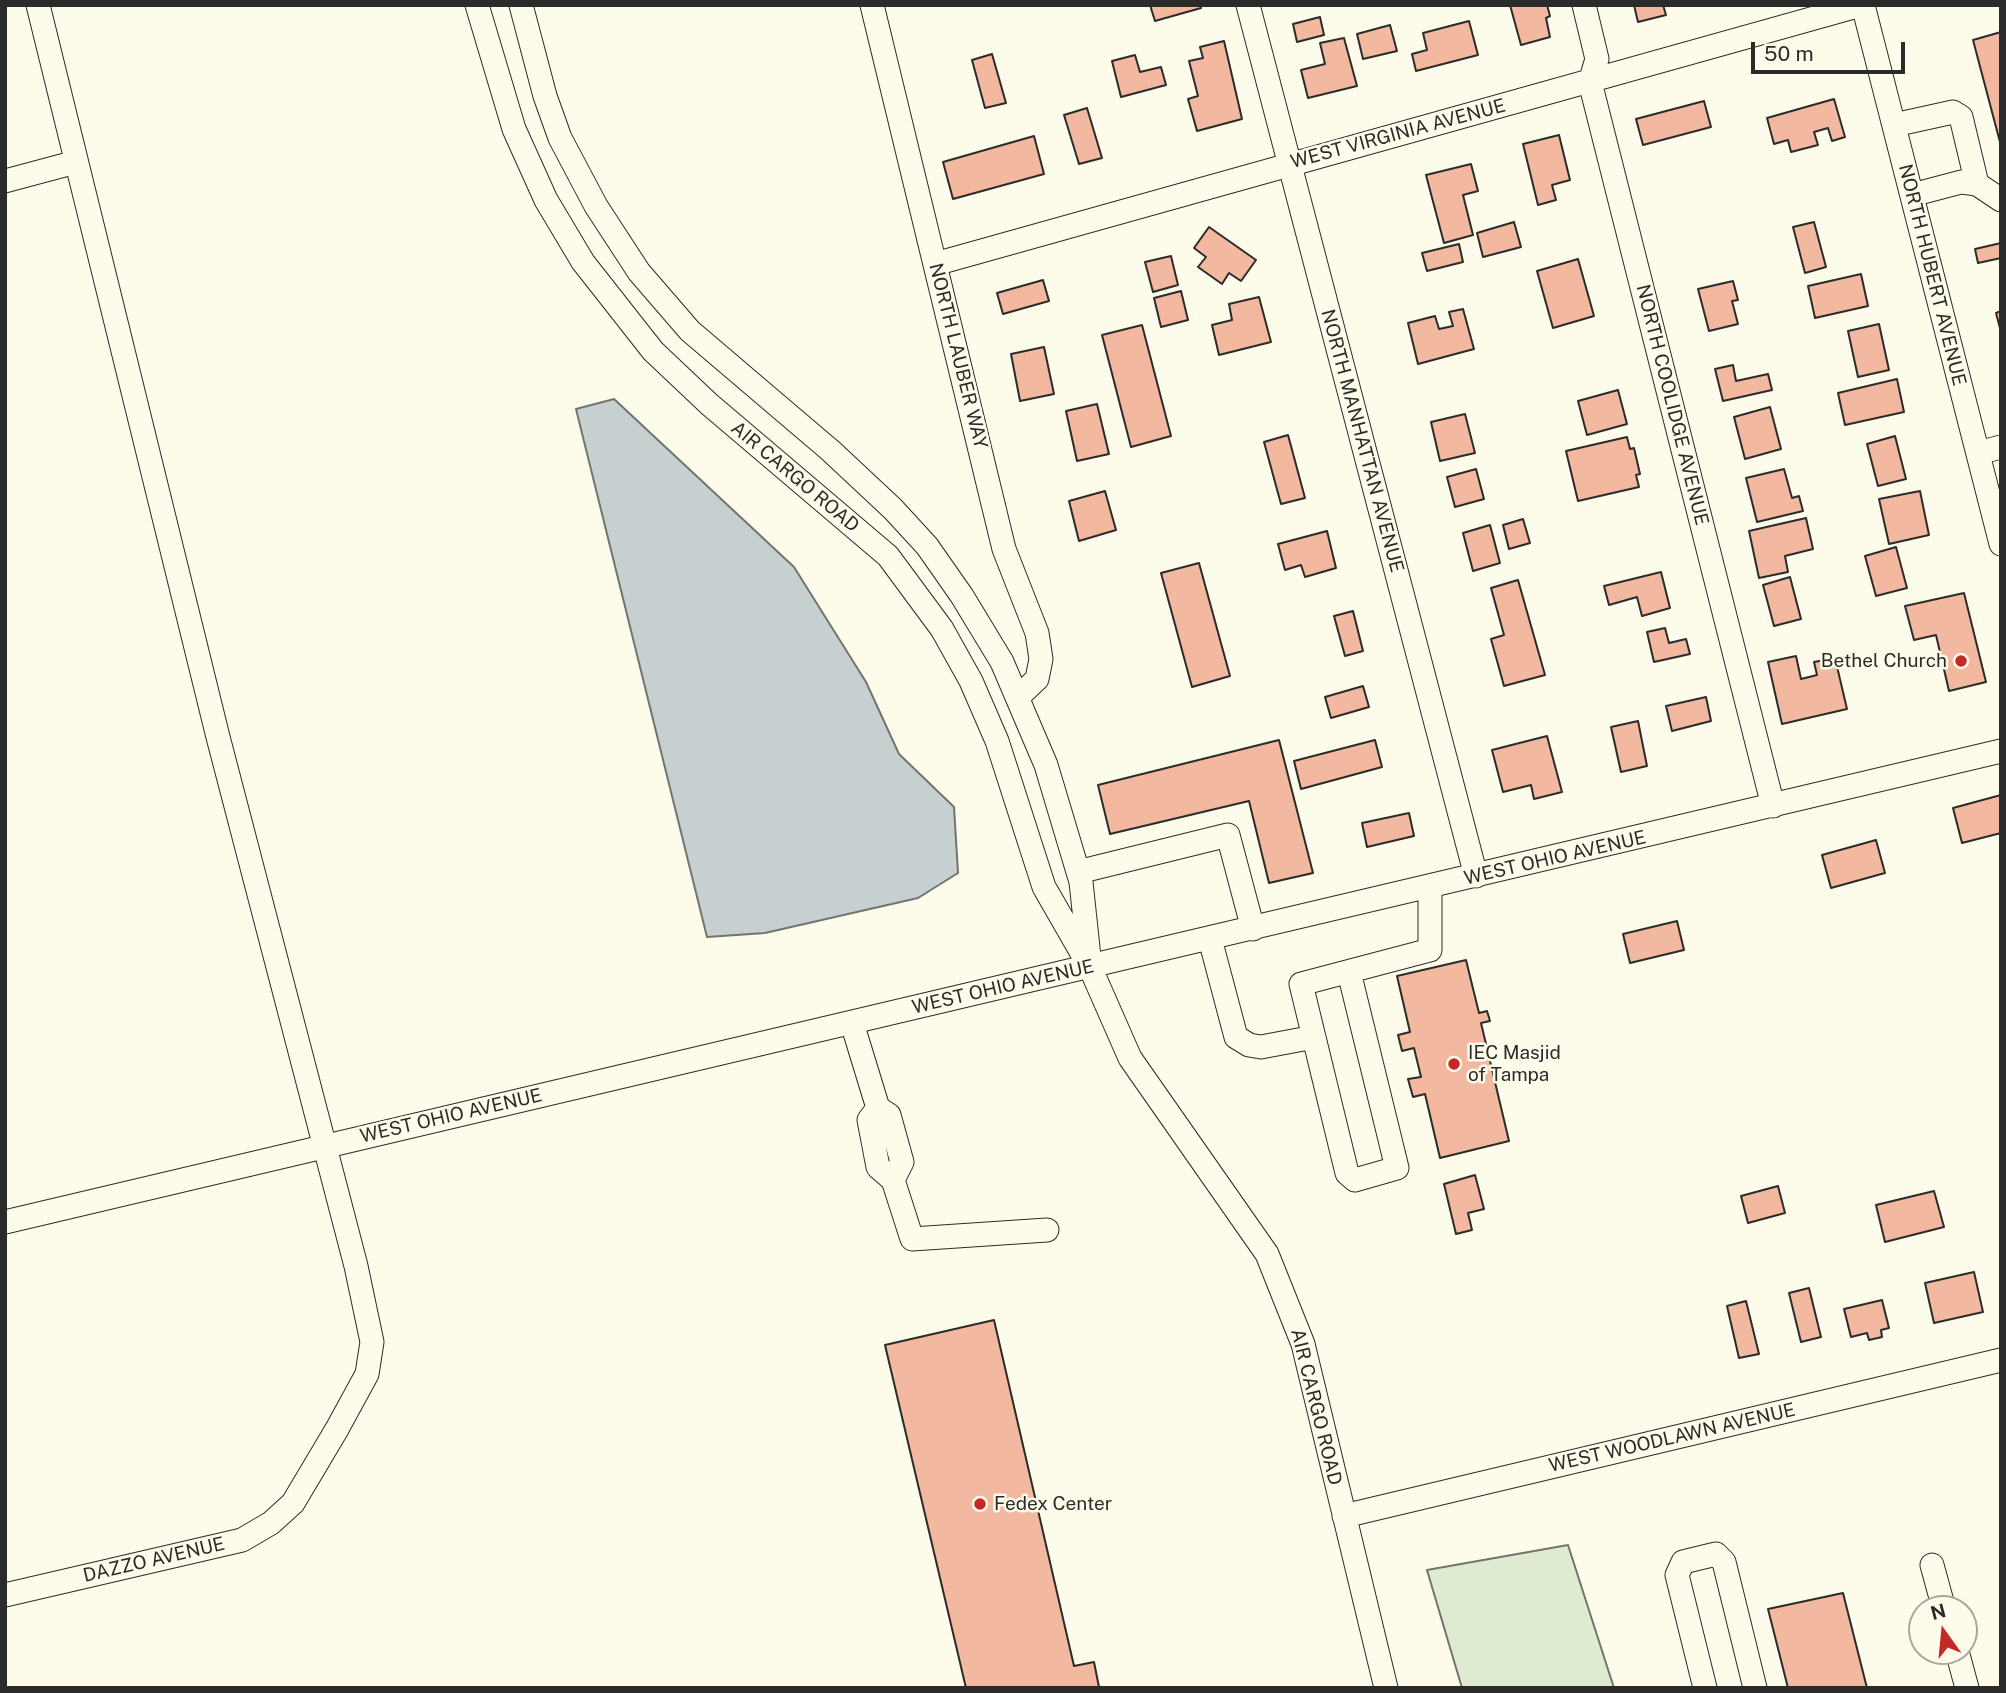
<!DOCTYPE html>
<html>
<head>
<meta charset="utf-8">
<style>
	body { margin:0 }
	#map { position:relative; width:2006px; height:1693px; overflow:hidden; background:#fdfbea; font-family:"Public Sans",sans-serif }
	canvas { display:block }
	.frame { position:absolute; inset:0; border:7px solid #2b2b2b; pointer-events:none }
	.north { position:absolute; left:1908px; top:1595px; width:70px; height:70px; box-sizing:border-box; background:#fdfbea; border:2px solid #a9a89e; border-radius:50%; rotate:345deg; font-size:19px; font-weight:700; line-height:28px; text-align:center; color:#2b2b2b }
	.north::after { content:''; display:block; margin:auto; width:24px; height:32px; background:#c62828; clip-path:polygon(50% 0,100% 100%,50% 72%,0 100%) }
	.scale { position:absolute; left:1751px; top:42px; width:154px; height:32px; box-sizing:border-box; border:4px solid #2b2b2b; border-top:0; padding-left:9px; font-size:21px; line-height:24px; white-space:nowrap; color:#2b2b2b; -webkit-text-stroke:5px #fdfbea; paint-order:stroke }
</style>
</head>
<body>
<div id="map">
<canvas width="2006" height="1693"></canvas>
<div class="frame"></div>
<div class="north">N</div>
<div class="scale">50 m</div>
</div>
<script>
const c = document.querySelector('canvas').getContext('2d');
c.lineJoin = 'round';
function fill(path, color) { c.fillStyle = color; c.fill(path, 'evenodd'); }
const poly = rows => new Path2D(rows.map(r => 'M' + r).join(''));
function trace(path, color, width, dash) { c.strokeStyle = color; c.lineWidth = width; c.lineCap = dash ? 'butt' : 'round'; c.setLineDash(dash || []); c.stroke(path); }
function drawText(font, color, halo, rows, align = 'center') {
  c.font = font + ' "Public Sans",sans-serif'; c.lineWidth = 5; c.setLineDash([]); c.textBaseline = 'middle'; c.strokeStyle = halo; c.fillStyle = color; for (const [text, x, y, turn = 0] of rows) {
    c.save(); c.translate(x, y); c.rotate((+turn || 0) * Math.PI / 180); c.textAlign = isNaN(turn) ? turn : align; if (halo) c.strokeText(text, 0, 0); c.fillText(text, 0, 0); c.restore();
  }
}
const green = poly([
	[1568,1545,1614,1688,1462,1688,1427,1570,1568,1545]
]);
fill(green, '#deebd1');
trace(green, '#74746e', 2);
const water = poly([
	[614,399,794,567,866,682,899,754,954,807,958,873,918,898,765,933,707,937,576,409,614,399]
]);
fill(water, '#c7d0d0');
trace(water, '#74746e', 2);
const building = poly([
	[1150,5,1200,5,1201,8,1155,21,1150,5],
	[1510,5,1547,5,1550,16,1546,18,1550,37,1521,45,1510,5],
	[1634,5,1663,5,1666,15,1638,22,1634,5],
	[1320,17,1324,35,1297,42,1293,24,1320,17],
	[1469,21,1478,55,1416,71,1412,54,1427,50,1423,33,1469,21],
	[1390,25,1397,51,1363,59,1357,34,1390,25],
	[2001,32,2001,146,1973,40,2001,32],
	[1344,38,1357,86,1308,98,1301,70,1325,64,1320,43,1344,38],
	[1224,41,1242,119,1197,131,1188,99,1198,96,1189,61,1203,58,1200,47,1224,41],
	[992,54,1006,103,985,108,972,60,992,54],
	[1135,55,1140,72,1161,67,1166,85,1121,97,1112,61,1135,55],
	[1834,99,1845,137,1832,141,1828,128,1814,132,1818,145,1791,152,1788,140,1774,144,1767,118,1834,99],
	[1704,101,1711,127,1643,145,1636,119,1704,101],
	[1087,108,1102,158,1079,164,1064,115,1087,108],
	[1559,135,1570,180,1552,185,1556,200,1538,205,1523,144,1559,135],
	[1034,136,1044,174,953,199,943,162,1034,136],
	[1471,164,1478,191,1463,195,1473,235,1444,243,1426,175,1471,164],
	[1514,222,1521,247,1483,257,1477,233,1514,222],
	[1814,222,1826,267,1805,273,1793,227,1814,222],
	[1209,227,1256,260,1241,281,1229,273,1222,284,1198,267,1206,257,1194,248,1209,227],
	[2001,243,2001,258,1978,263,1975,249,2001,243],
	[1459,244,1463,262,1427,271,1422,253,1459,244],
	[1171,256,1178,285,1153,292,1145,262,1171,256],
	[1578,259,1594,316,1553,328,1537,271,1578,259],
	[1861,274,1868,306,1815,318,1808,286,1861,274],
	[1043,280,1049,301,1003,314,997,293,1043,280],
	[1733,281,1738,300,1732,301,1738,324,1709,331,1698,289,1733,281],
	[1181,291,1188,320,1161,327,1154,298,1181,291],
	[1259,297,1271,342,1219,355,1212,325,1232,320,1229,304,1259,297],
	[1463,309,1474,349,1418,364,1408,323,1435,316,1439,329,1453,326,1449,312,1463,309],
	[2001,311,2001,332,1996,313,2001,311],
	[1879,324,1889,370,1858,377,1848,331,1879,324],
	[1142,325,1171,436,1131,447,1102,335,1142,325],
	[1044,347,1054,394,1020,401,1011,354,1044,347],
	[1733,365,1736,381,1768,374,1772,390,1723,401,1715,369,1733,365],
	[1897,379,1904,412,1845,425,1838,393,1897,379],
	[1618,390,1627,424,1587,435,1578,401,1618,390],
	[1097,404,1109,454,1077,461,1066,411,1097,404],
	[1770,407,1781,449,1745,459,1734,417,1770,407],
	[1465,414,1475,453,1440,461,1431,422,1465,414],
	[1288,435,1305,498,1281,504,1264,442,1288,435],
	[1895,436,1906,479,1878,486,1867,444,1895,436],
	[1627,437,1630,449,1634,448,1640,474,1636,475,1639,487,1578,501,1566,451,1627,437],
	[1476,469,1484,499,1455,507,1447,477,1476,469],
	[1784,469,1792,498,1799,496,1803,511,1757,522,1746,478,1784,469],
	[1105,491,1116,530,1079,541,1069,501,1105,491],
	[1920,491,1929,535,1889,544,1879,499,1920,491],
	[1806,518,1813,549,1785,556,1788,572,1759,578,1749,531,1806,518],
	[1523,519,1530,543,1509,549,1503,525,1523,519],
	[1490,525,1500,563,1473,571,1463,533,1490,525],
	[1327,531,1336,568,1305,577,1301,565,1285,570,1278,544,1327,531],
	[1896,547,1907,588,1876,596,1865,556,1896,547],
	[1199,563,1230,676,1192,687,1161,573,1199,563],
	[1661,572,1670,608,1642,616,1637,597,1609,605,1604,586,1661,572],
	[1790,577,1801,619,1774,626,1763,585,1790,577],
	[1518,580,1545,675,1504,686,1491,639,1504,635,1491,588,1518,580],
	[1964,593,1986,682,1949,691,1936,635,1914,640,1905,606,1964,593],
	[1353,611,1363,651,1345,656,1334,616,1353,611],
	[1665,628,1669,643,1686,639,1690,654,1654,662,1647,632,1665,628],
	[1796,656,1801,679,1817,675,1814,662,1835,658,1847,709,1782,724,1768,662,1796,656],
	[1363,686,1369,707,1331,718,1325,697,1363,686],
	[1706,697,1711,721,1672,731,1666,706,1706,697],
	[1638,721,1647,766,1621,772,1611,727,1638,721],
	[1547,736,1562,792,1534,799,1531,785,1503,792,1492,750,1547,736],
	[1279,740,1313,873,1269,883,1249,801,1110,834,1098,785,1279,740],
	[1375,740,1382,767,1301,789,1294,761,1375,740],
	[2001,795,2001,833,1962,843,1953,808,2001,795],
	[1409,813,1414,836,1367,847,1362,823,1409,813],
	[1876,840,1885,873,1831,888,1822,855,1876,840],
	[1677,921,1684,950,1630,963,1623,934,1677,921],
	[1466,960,1479,1013,1487,1011,1490,1021,1481,1023,1509,1141,1440,1158,1425,1094,1413,1097,1408,1079,1421,1077,1414,1048,1402,1051,1398,1035,1410,1032,1397,976,1466,960],
	[1475,1175,1484,1209,1468,1213,1472,1230,1456,1234,1444,1184,1475,1175],
	[1778,1186,1785,1213,1748,1223,1741,1196,1778,1186],
	[1934,1191,1944,1227,1885,1242,1876,1205,1934,1191],
	[1974,1272,1983,1312,1934,1323,1925,1283,1974,1272],
	[1809,1288,1821,1337,1801,1342,1789,1293,1809,1288],
	[1882,1300,1889,1328,1881,1330,1882,1337,1869,1340,1867,1333,1851,1337,1844,1309,1882,1300],
	[1746,1301,1759,1354,1739,1358,1727,1306,1746,1301],
	[994,1320,1074,1666,1094,1662,1099,1687,966,1688,885,1345,994,1320],
	[1843,1593,1867,1688,1788,1688,1768,1609,1843,1593]
]);
fill(building, '#f2b8a0');
trace(building, '#2b2b2b', 2);
const minor = poly([
	[477,5,514,129,546,200,583,262,653,351,709,404,888,556,942,629,971,681,997,741,1044,887,1090,967,1130,1058,1267,1254,1303,1344,1386,1688],
	[521,5,545,96,560,138,596,206,639,272,690,331,831,451,893,509,927,546,962,596,1002,662,1046,765,1081,882,1089,957],
	[872,5,1004,549,1037,633,1041,659,1037,679,1018,697],
	[1248,5,1476,876],
	[1584,5,1597,59,1590,82,1773,806],
	[1863,5,2001,544],
	[1894,125,1953,112,1961,117,1977,184],
	[5,181,76,162],
	[1912,195,1961,182,1977,184,2001,200],
	[935,264,1861,5],
	[1978,453,2001,447],
	[1078,872,1228,835,1253,929],
	[1210,939,1236,1037,1249,1045,1261,1047,1314,1037],
	[1349,972,1397,1168,1355,1180,1347,1173,1301,984,1430,950,1430,887],
	[852,1023,878,1108,869,1120,878,1167,893,1180,912,1239,1047,1230],
	[878,1108,889,1115,902,1162,893,1180],
	[5,1222,2001,751],
	[1344,1516,2001,1360],
	[1932,1565,1944,1609],
	[5,1595,242,1540,271,1523,293,1503,337,1429,367,1374,372,1342,356,1266,218,737,38,5],
	[1957,1651,1967,1688],
	[1705,1688,1677,1575,1683,1562,1716,1554,1724,1562,1755,1688]
]);
trace(minor, '#2b2b2b', 25);
trace(minor, '#fdfbea', 23);
for (const [x, y, r, color] of [
	[1961,661,7,"#c62828"],
	[1454,1064,7,"#c62828"],
	[980,1504,7,"#c62828"]
]) { const dot = new Path2D(); dot.arc(x, y, r, 0, 2 * Math.PI); c.fillStyle = color; c.fill(dot); trace(dot, '#fdfbea', 2.5); }
drawText('19px', '#2b2b2b', '#fdfbea', [
	["WEST VIRGINIA AVENUE",1398,134,-15],
	["NORTH HUBERT AVENUE",1932,275,76],
	["NORTH LAUBER WAY",958,356,76],
	["NORTH COOLIDGE AVENUE",1672,405,76],
	["NORTH MANHATTAN AVENUE",1362,441,75],
	["AIR CARGO ROAD",795,477,40],
	["WEST OHIO AVENUE",1555,858,-13],
	["WEST OHIO AVENUE",1003,987,-13],
	["WEST OHIO AVENUE",451,1116,-13],
	["AIR CARGO ROAD",1316,1407,76],
	["WEST WOODLAWN AVENUE",1672,1438,-13],
	["DAZZO AVENUE",154,1560,-13]
]);
drawText('19px', '#2b2b2b', '#fdfbea', [
	["Bethel Church",1947,661,"right"],
	["IEC Masjid",1468,1053],
	["of Tampa",1468,1075],
	["Fedex Center",994,1504]
], 'left');
</script>
</body>
</html>
